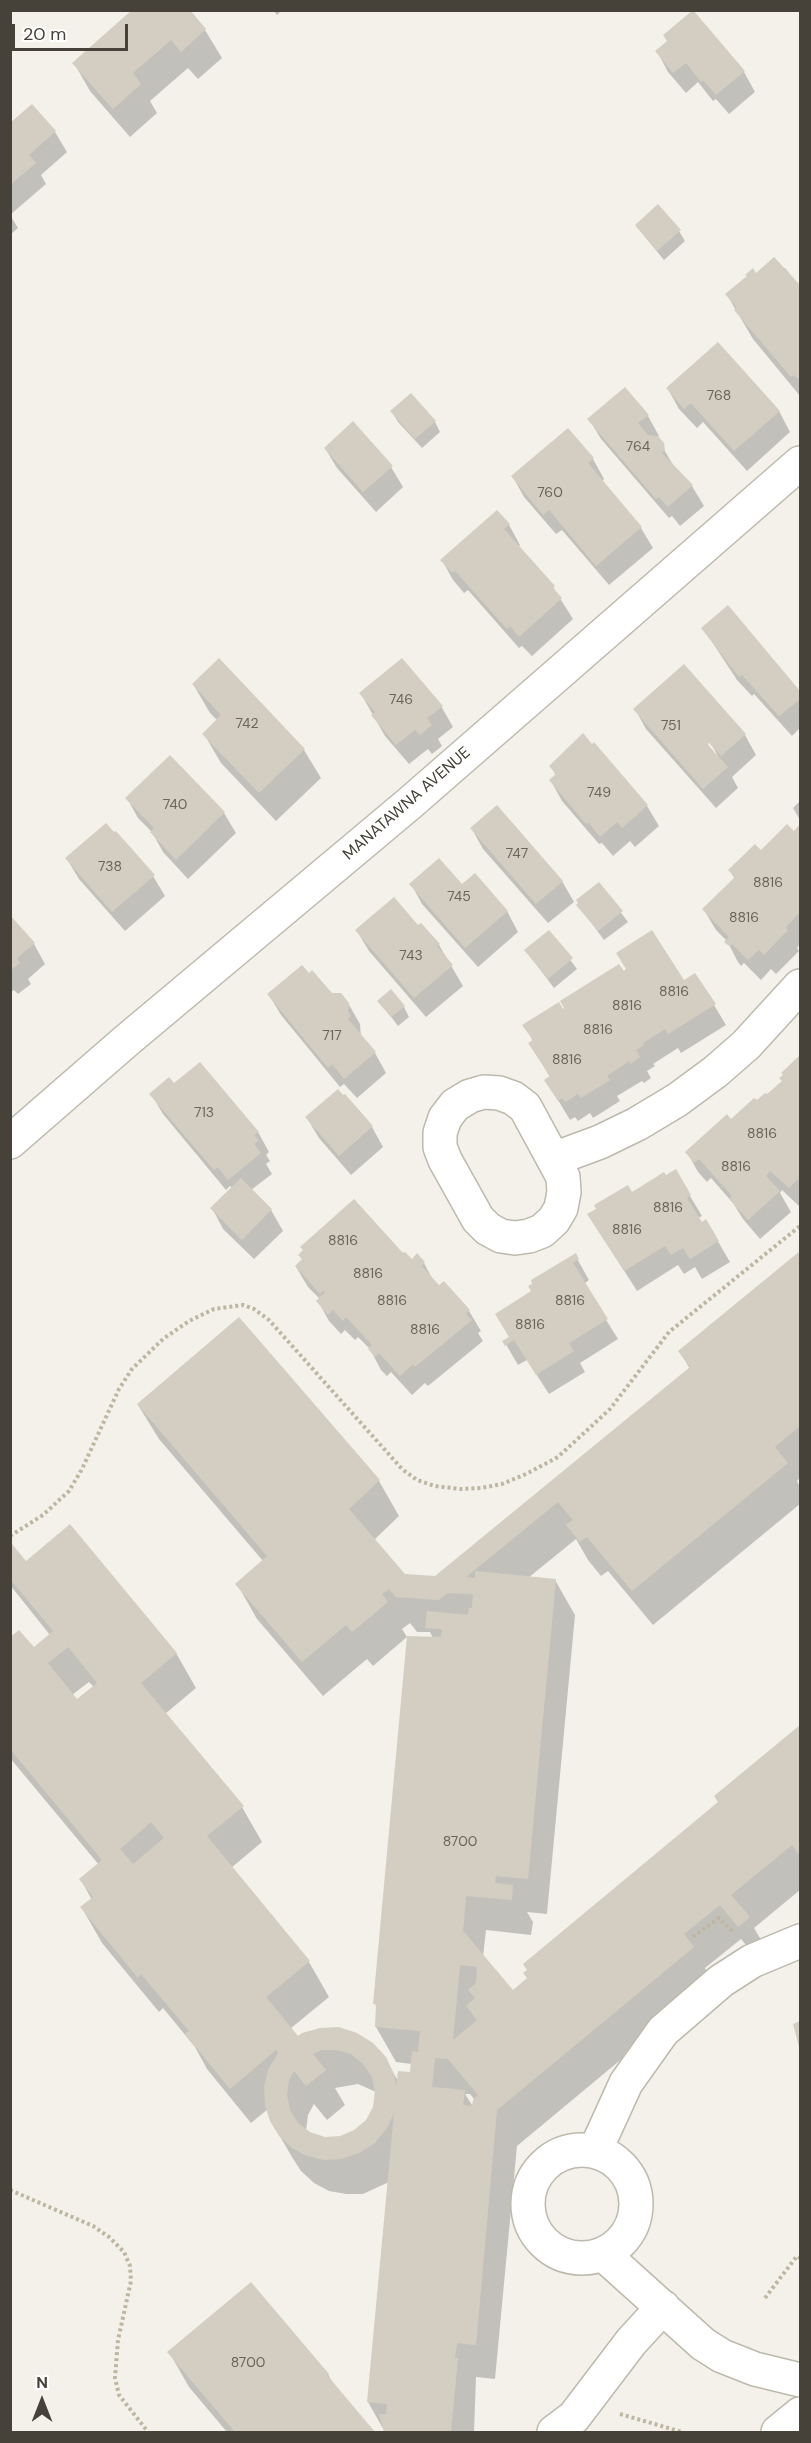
<!DOCTYPE html>
<html>
<head>
<meta charset="utf-8">
<style>
	body { margin:0 }
	#map { position:relative; width:811px; height:2443px; overflow:hidden; background:#f3f1ea; font-family:"DM Sans",sans-serif }
	canvas { display:block }
	.frame { position:absolute; inset:0; border:12px solid #464239; pointer-events:none }
	.north { position:absolute; left:12px; top:2371px; width:60px; height:60px; -webkit-text-stroke:4px #fff; paint-order:stroke; rotate:0deg; font-size:16px; font-weight:700; line-height:24px; text-align:center; color:#464239 }
	.north::after { content:''; display:block; margin:auto; width:21px; height:27px; background:#464239; clip-path:polygon(50% 0,100% 100%,50% 72%,0 100%) }
	.scale { position:absolute; left:12px; top:24px; width:116px; height:27px; box-sizing:border-box; border:3px solid #464239; border-top:0; padding-left:8px; font-size:18px; line-height:21px; white-space:nowrap; color:#464239; -webkit-text-stroke:4px #fff; paint-order:stroke }
</style>
</head>
<body>
<div id="map">
<canvas width="811" height="2443"></canvas>
<div class="frame"></div>
<div class="north">N</div>
<div class="scale">20 m</div>
</div>
<script>
const c = document.querySelector('canvas').getContext('2d');
c.lineJoin = 'round';
function fill(path, color) { c.fillStyle = color; c.fill(path, 'evenodd'); }
const poly = rows => new Path2D(rows.map(r => 'M' + r).join(''));
function trace(path, color, width, dash) { c.strokeStyle = color; c.lineWidth = width; c.lineCap = dash ? 'butt' : 'round'; c.setLineDash(dash || []); c.stroke(path); }
function drawText(font, color, halo, rows, align = 'center') {
  c.font = font + ' "DM Sans",sans-serif'; c.lineWidth = 4.5; c.setLineDash([]); c.textBaseline = 'middle'; c.strokeStyle = halo; c.fillStyle = color; for (const [text, x, y, turn = 0] of rows) {
    c.save(); c.translate(x, y); c.rotate((+turn || 0) * Math.PI / 180); c.textAlign = isNaN(turn) ? turn : align; if (halo) c.strokeText(text, 0, 0); c.fillText(text, 0, 0); c.restore();
  }
}
fill(poly([
	[273,10,282,10,277,15],
	[205,30,222,58,198,79,188,68,150,101,157,113,130,137,90,91,74,63],
	[657,51,744,72,755,92,729,114,716,99,713,101,698,82,686,93,668,72],
	[10,125,55,132,67,152,41,175,46,184,10,215],
	[10,215,18,228,10,235],
	[636,226,679,231,685,241,664,260],
	[785,268,800,287,800,396,753,339,727,295,748,277],
	[668,389,779,411,790,432,747,471,703,422,697,428,679,409],
	[392,412,435,422,440,432,422,448,398,422],
	[648,416,659,436,657,438,675,468,692,486,704,506,680,526,672,516,669,518,601,439,589,419],
	[568,431,593,459,604,479,602,481,641,528,653,548,609,585,562,530,556,534,524,497,513,477],
	[325,448,391,467,403,487,376,512,337,468],
	[497,512,509,525,520,545,518,547,553,587,573,619,532,656,522,646,519,648,468,590,464,593,453,580,442,560],
	[728,607,800,693,800,728,792,736,754,694,752,696,737,680,703,628],
	[218,660,304,750,321,778,276,821,221,763,204,734,218,721,210,713,193,684],
	[361,694,441,706,453,727,438,739,442,746,432,754,428,749,409,764,385,736],
	[635,709,745,735,756,755,732,777,738,788,716,808,646,729],
	[706,735,718,756,712,752,704,737],
	[583,735,592,746,594,744,647,806,659,826,635,847,630,841,613,856,602,843,599,844,562,801,551,781,556,776,551,766],
	[170,757,224,813,236,833,188,879,163,852,152,832,138,818,127,798],
	[800,801,800,820,793,808],
	[800,826,800,944,797,948,799,951,776,974,771,969,761,980,744,963,741,966,738,962,727,941,716,930,704,910,735,879,730,871,794,833],
	[472,829,562,881,574,902,548,923,483,849],
	[116,833,153,876,165,896,125,931,79,879,67,859],
	[411,884,507,911,518,932,478,967,422,904],
	[599,884,628,922,604,940,578,905],
	[10,917,34,944,45,964,28,979,31,984,18,994,14,990,10,993],
	[417,927,439,945,463,986,426,1017,369,951,357,931],
	[549,932,577,969,554,988,526,951],
	[624,974,684,982,714,1005,726,1025,681,1053,678,1048,653,1064,655,1066,647,1071,651,1078,644,1083,642,1081,617,1096,620,1101,593,1118,590,1113,578,1121,575,1117,570,1120,546,1080,550,1077,530,1044,533,1041,524,1025,563,1011],
	[309,975,332,994,348,1003,360,1024,361,1037,375,1053,386,1073,357,1098,344,1084,340,1087,281,1015,269,995],
	[379,1001,404,1007,409,1017,398,1026],
	[800,1057,800,1207,782,1190,780,1193,791,1212,760,1239,743,1219,733,1203,711,1178,707,1182,698,1172,687,1152,757,1102,767,1097,783,1082,783,1073],
	[174,1085,258,1132,269,1152,266,1155,270,1161,266,1164,272,1174,251,1190,271,1210,283,1231,254,1259,223,1229,212,1208,232,1188,230,1186,226,1190,163,1114,151,1094],
	[344,1096,372,1127,383,1147,351,1175,319,1138,307,1118],
	[632,1194,690,1196,702,1216,698,1218,701,1224,706,1221,730,1262,702,1279,695,1267,684,1274,678,1265,637,1291,601,1234],
	[800,1252,800,1477,797,1481,800,1487,800,1504,653,1625,608,1571,601,1576,588,1560,576,1539,528,1578,555,1580,575,1615,547,1914,527,1912,533,1922,531,1935,486,1930,483,1957,513,1992,720,1803,716,1797,800,1726,800,1890,754,1928,769,1953,759,1961,741,1939,705,1968,713,1983,517,2146,495,2379,476,2377,474,2432,385,2432,368,2402,389,2182,363,2194,346,2194,329,2191,314,2183,301,2171,292,2157,271,2121,268,2109,251,2123,207,2069,195,2047,163,2008,159,2012,102,1943,82,1908,92,1900,81,1880,99,1865,10,1758,10,1639,33,1649,50,1635,10,1585,10,1547,26,1563,176,1653,196,1688,165,1714,242,1807,262,1842,231,1868,309,1962,329,1997,290,2029,298,2039,385,2058,398,2081,411,2074,412,2064,396,2062,376,2027,378,2009,375,2004,409,1638,433,1638,430,1632,417,1632,410,1623,402,1629,407,1637,373,1666,367,1659,323,1696,257,1619,237,1584,263,1561,159,1439,138,1405,379,1481,399,1516,374,1540,405,1576,436,1577,690,1369,680,1352],
	[89,1682,94,1687,77,1701,72,1695],
	[358,2084,376,2092,374,2107,367,2121,355,2132,340,2137,325,2138,306,2131,308,2115,314,2104,327,2120,345,2105,335,2088],
	[465,2094,470,2094,474,2099,474,2108],
	[575,1255,589,1280,584,1284,618,1339,580,1363,585,1372,549,1394,527,1360,518,1365,504,1341,510,1337,533,1292],
	[300,1256,403,1256,412,1261,424,1263,435,1284,469,1311,481,1331,478,1333,483,1341,428,1386,425,1383,412,1395,391,1372,387,1376,381,1370,370,1349,358,1337,355,1340,345,1330,341,1334,329,1321,318,1301,320,1299,308,1287,296,1267,303,1261],
	[169,2352,328,2374,335,2388,373,2432,227,2432,189,2387]
]), '#0003');
fill(poly([
	[132,10,190,10,206,29,181,52,171,40,133,73,141,84,113,109,72,63],
	[693,10,745,71,716,95,703,80,701,82,686,63,673,73,655,51,667,41,663,35],
	[32,104,56,131,29,155,36,163,10,185,10,123],
	[658,204,681,230,657,251,635,225],
	[774,257,800,285,800,377,798,379,794,375,791,377,734,310,737,308,725,294,747,276,745,275,753,268,756,273],
	[718,342,780,411,734,451,691,403,684,409,666,388],
	[625,387,649,415,638,423,648,435,658,436,664,443,665,451,662,453,693,485,668,507,659,497,656,499,587,419],
	[411,393,436,421,415,439,390,411],
	[353,421,393,466,363,492,324,448],
	[568,428,594,458,588,463,642,527,596,566,549,510,543,515,511,476],
	[497,510,510,524,504,529,555,586,553,588,562,598,519,637,510,626,507,629,455,571,452,573,440,560],
	[728,605,800,691,800,699,779,716,742,675,739,677,736,673,701,628],
	[219,658,305,749,259,793,202,734,221,715,192,684],
	[402,658,443,706,427,718,432,725,420,735,415,730,396,745,371,715,375,712,359,693],
	[684,664,746,734,721,756,709,743,707,744,728,767,703,789,633,709],
	[583,733,592,744,594,742,648,805,622,828,617,822,600,837,589,823,586,824,549,780,556,774,549,766],
	[170,755,225,812,176,860,150,832,154,828,125,798],
	[497,805,563,881,536,904,470,828],
	[106,823,114,832,116,831,155,875,112,912,65,858],
	[787,824,794,831,800,824,800,912,786,927,788,930,764,955,759,950,748,960,732,944,729,946,724,942,729,937,702,909,735,877,728,870,755,844,761,850],
	[439,858,462,884,475,873,508,911,465,948,409,884],
	[599,882,623,911,598,931,576,905,578,903,576,900],
	[394,897,418,925,421,923,440,944,437,946,453,965,414,998,355,930],
	[10,915,35,943,17,958,20,963,10,971],
	[549,930,573,958,548,979,524,950],
	[652,930,684,980,695,973,716,1004,668,1034,665,1029,643,1043,644,1045,636,1050,640,1057,631,1064,629,1061,607,1076,610,1080,581,1098,578,1094,565,1102,562,1098,558,1101,544,1080,550,1076,528,1043,533,1040,522,1025,559,1002,563,1009,564,1008,560,1001,619,964,624,971,626,969,616,953],
	[302,965,309,973,312,970,332,993,341,993,349,1003,348,1011,351,1016,348,1019,376,1052,344,1079,332,1064,328,1068,267,994],
	[391,989,405,1006,391,1017,377,1001],
	[800,1055,800,1177,789,1188,770,1171,766,1176,780,1191,748,1220,729,1199,732,1196,699,1159,694,1163,685,1152,727,1114,731,1119,754,1098,757,1100,765,1093,767,1094,782,1081,779,1078,783,1075,781,1073],
	[200,1062,259,1132,254,1135,259,1140,254,1144,261,1153,228,1180,218,1167,214,1170,149,1094,169,1077,174,1083],
	[338,1089,343,1095,345,1094,373,1126,339,1156,305,1117],
	[676,1169,691,1195,687,1198,702,1222,706,1219,719,1241,690,1259,683,1248,671,1255,665,1246,624,1271,587,1214,596,1209,594,1205,628,1185,632,1192,664,1172,666,1175],
	[241,1178,272,1209,242,1240,210,1208],
	[354,1199,403,1253,405,1252,412,1259,417,1253,425,1262,422,1266,439,1285,444,1281,470,1310,466,1314,472,1320,415,1367,413,1364,400,1376,379,1353,375,1357,368,1349,372,1345,346,1317,343,1321,333,1310,328,1315,316,1301,325,1292,324,1290,320,1294,295,1266,302,1259,298,1255,303,1250,300,1247],
	[800,1251,800,1426,775,1447,788,1463,632,1591,587,1537,580,1542,566,1525,573,1520,558,1502,466,1577,475,1578,475,1571,556,1579,528,1879,496,1876,495,1883,513,1885,512,1900,466,1896,463,1933,464,1932,513,1990,527,1978,523,1973,527,1970,523,1964,718,1802,714,1796,800,1725,800,1856,792,1845,731,1895,750,1917,738,1927,720,1905,684,1934,694,1947,497,2110,476,2345,457,2343,455,2358,458,2358,451,2432,384,2432,379,2414,386,2414,387,2404,367,2402,394,2113,387,2128,375,2143,359,2153,342,2159,324,2160,307,2156,292,2148,279,2136,270,2121,265,2105,264,2087,268,2070,278,2053,276,2050,230,2089,185,2034,189,2031,141,1974,138,1978,80,1907,93,1897,79,1879,102,1860,10,1749,10,1637,19,1630,34,1647,53,1631,10,1579,10,1545,12,1544,26,1561,70,1524,177,1653,141,1683,244,1806,207,1836,310,1961,266,1997,298,2036,302,2033,320,2028,339,2027,357,2033,373,2043,386,2057,394,2074,396,2087,398,2071,410,2072,412,2051,418,2052,420,2031,375,2027,376,2004,373,2004,407,1636,441,1637,442,1629,425,1628,427,1611,468,1615,469,1608,472,1608,473,1594,448,1593,439,1600,396,1597,389,1589,382,1594,388,1602,352,1632,346,1625,302,1662,235,1584,267,1556,137,1404,239,1317,380,1480,349,1509,405,1574,435,1576,690,1367,678,1351],
	[68,1647,97,1683,77,1699,48,1663],
	[151,1822,164,1838,133,1864,120,1849],
	[460,1965,477,1967,476,1983,468,1990,475,1998,466,2006,477,2020,453,2040],
	[322,2050,337,2050,351,2054,363,2064,372,2077,375,2091,373,2107,366,2120,354,2130,340,2136,325,2137,310,2132,298,2123,290,2110,287,2095,289,2080,294,2071,306,2086,326,2070,313,2054],
	[435,2058,448,2059,478,2095,473,2100,472,2106,463,2105,465,2090,432,2087],
	[576,1253,579,1259,573,1263,608,1319,569,1343,574,1351,536,1375,514,1340,505,1346,502,1341,509,1337,495,1314,531,1291,528,1286,532,1284,531,1280],
	[800,2021,800,2051,793,2024],
	[251,2282,329,2374,327,2375,375,2432,235,2432,167,2352]
]), '#d3cec1');
const minor = poly([
	[484,1092,499,1093,513,1098,525,1107,563,1177,564,1192,561,1208,554,1220,542,1231,529,1236,515,1238,501,1236,488,1229,478,1219,445,1160,440,1147,440,1133,445,1118,455,1105,470,1096,484,1092],
	[10,1142,126,1041,410,803,800,463],
	[554,1159,600,1142,637,1124,677,1100,715,1072,746,1045,800,986],
	'528 2204a54 54 0 1 1 108 0a54 54 0 1 1-108 0Z',
	[595,2151,626,2083,663,2031,721,1981,752,1961,800,1941],
	[603,2254,703,2344,722,2356,755,2369,800,2380],
	[554,2432,574,2417,631,2342,663,2307],
	[778,2432,800,2414]
]);
trace(minor, '#bdbaad', 36);
trace(poly([
	[10,1536,43,1515,69,1491,82,1469,119,1389,132,1369,163,1339,189,1321,214,1309,243,1305,254,1309,269,1320,402,1469,417,1480,435,1486,460,1489,481,1488,502,1484,526,1474,558,1457,610,1409,669,1332,800,1226],
	[693,1937,719,1918,732,1931],
	[10,2190,93,2226,109,2237,124,2252,130,2266,131,2281,118,2340,115,2378,119,2395,148,2432],
	[765,2298,797,2256,800,2258],
	[620,2414,682,2432]
]), '#beb6a0', 4, [3, 3]);
trace(minor, '#fff', 33);
drawText('14px', '#69655b', null, [
	["768",719,396],
	["764",638,447],
	["760",550,493],
	["746",401,700],
	["742",247,724],
	["751",671,726],
	["749",599,793],
	["740",175,805],
	["747",517,854],
	["738",110,867],
	["8816",768,883],
	["745",459,897],
	["8816",744,918],
	["743",411,956],
	["8816",674,992],
	["8816",627,1006],
	["8816",598,1030],
	["717",332,1036],
	["8816",567,1060],
	["713",204,1113],
	["8816",762,1134],
	["8816",736,1167],
	["8816",668,1208],
	["8816",627,1230],
	["8816",343,1241],
	["8816",368,1274],
	["8816",392,1301],
	["8816",570,1301],
	["8816",530,1325],
	["8816",425,1330],
	["8700",460,1842],
	["8700",248,2363]
]);
drawText('16px', '#464239', '#fff', [
	["MANATAWNA AVENUE",407,804,-41]
]);
</script>
</body>
</html>
